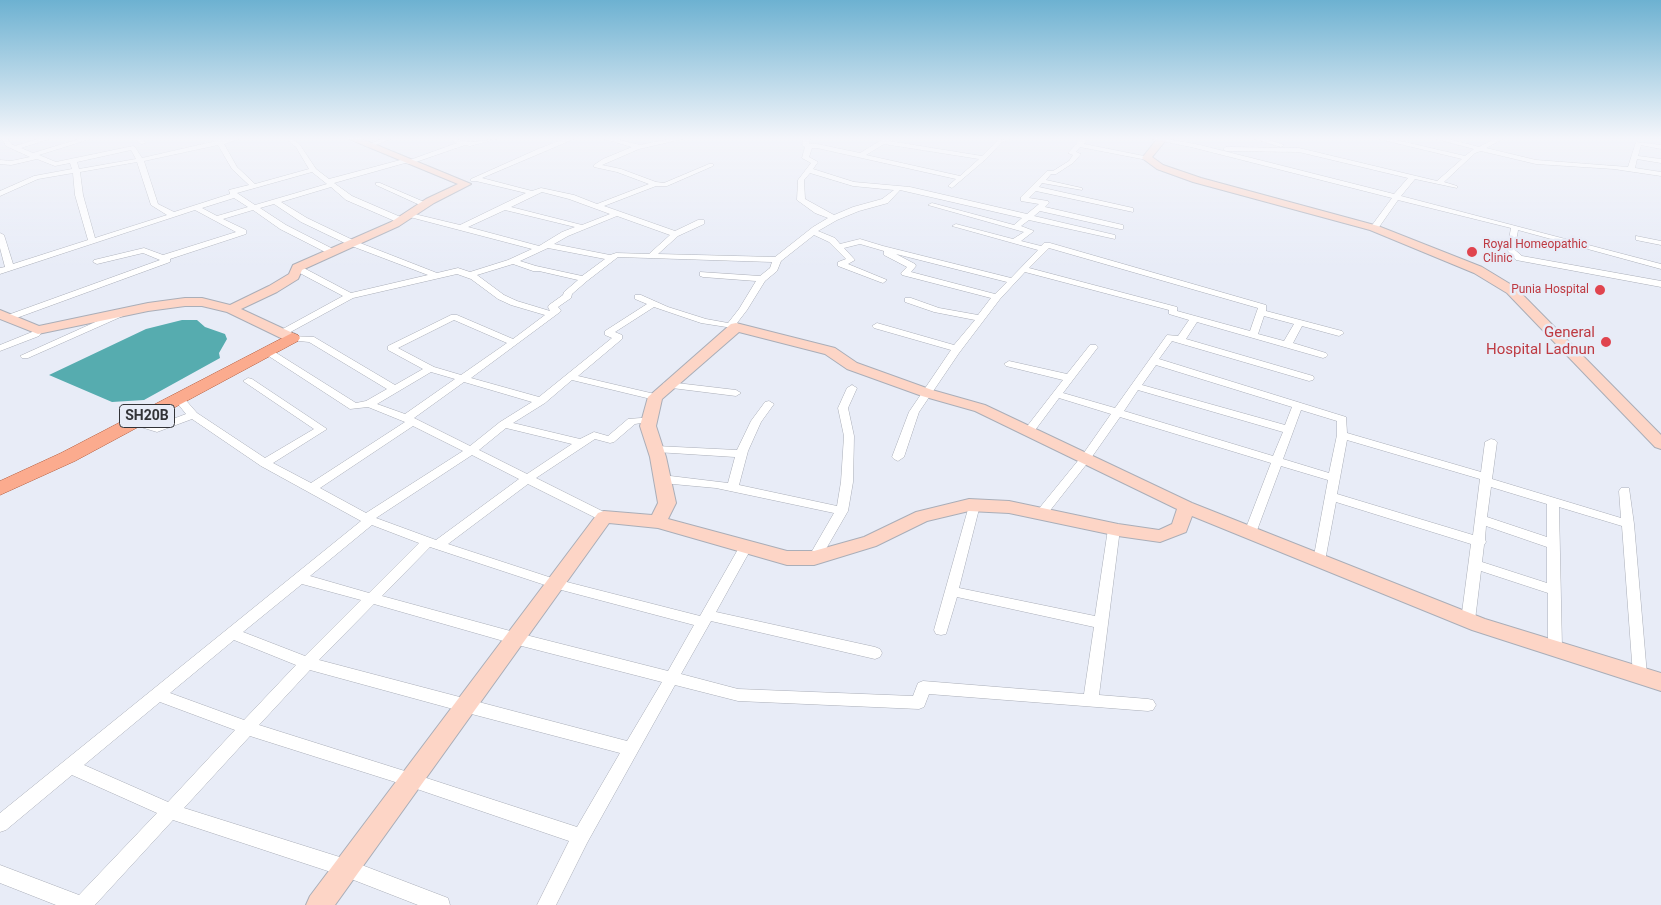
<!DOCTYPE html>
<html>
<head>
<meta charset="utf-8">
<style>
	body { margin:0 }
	canvas { display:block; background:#e8ecf7 }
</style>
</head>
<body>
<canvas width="1661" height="905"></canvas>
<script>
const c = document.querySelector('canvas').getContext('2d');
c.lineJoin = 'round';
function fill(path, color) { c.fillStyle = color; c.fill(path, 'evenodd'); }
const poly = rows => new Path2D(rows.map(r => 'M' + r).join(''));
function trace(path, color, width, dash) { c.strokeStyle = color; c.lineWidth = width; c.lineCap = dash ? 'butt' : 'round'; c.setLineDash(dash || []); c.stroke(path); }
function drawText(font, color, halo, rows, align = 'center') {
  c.font = font + ' Roboto,sans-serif'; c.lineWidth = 5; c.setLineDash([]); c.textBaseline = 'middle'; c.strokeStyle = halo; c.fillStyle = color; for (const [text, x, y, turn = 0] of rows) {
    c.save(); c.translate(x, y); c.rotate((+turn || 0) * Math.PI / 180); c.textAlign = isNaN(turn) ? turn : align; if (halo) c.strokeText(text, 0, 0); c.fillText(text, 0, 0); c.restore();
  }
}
fill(poly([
	[182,320,197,320,205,327,225,334,227,339,219,353,220,358,144,400,112,402,49,375,146,329]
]), '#56acaf');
const street = poly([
	[2,139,8,139,11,144,15,146,38,139,49,139,21,148,33,153,79,139,90,139,39,155,56,162,133,146,135,147,142,158,216,141,215,139,239,139,224,144,237,167,255,184,309,169,296,147,286,139,293,139,300,145,316,169,329,179,404,159,407,161,457,143,453,141,455,139,470,142,497,139,470,146,465,145,410,164,405,163,334,183,352,196,403,218,403,222,397,222,346,200,331,187,281,202,307,218,355,241,437,273,458,268,470,272,508,260,532,249,406,216,406,212,460,225,526,193,476,181,471,181,471,179,538,149,564,139,574,139,482,178,532,191,541,188,574,195,597,204,649,184,617,172,594,167,594,165,603,159,632,147,604,139,616,139,640,145,669,139,683,139,639,149,602,165,621,169,656,182,664,183,709,164,713,164,713,166,667,186,656,186,604,206,675,231,698,220,704,220,704,224,678,236,658,254,775,257,813,227,828,218,815,213,797,200,798,180,811,163,802,158,805,147,802,145,803,141,801,139,810,139,809,144,817,144,860,153,883,139,891,139,889,141,982,156,998,140,1010,139,1002,142,986,159,952,188,948,186,956,179,817,148,812,148,809,157,818,162,813,169,854,182,910,187,1027,214,1039,204,1021,201,1021,197,1047,171,1053,171,1069,161,1073,155,1068,153,1081,139,1088,139,1084,144,1149,157,1150,158,1147,160,1080,147,1076,152,1081,154,1073,163,1056,174,1051,174,1046,180,1082,188,1082,190,1042,183,1039,187,1133,208,1133,212,1036,191,1029,198,1048,201,1049,203,1045,207,1123,225,1123,229,1120,229,1040,211,1034,216,1115,235,1115,239,1029,220,1021,226,1034,231,1021,241,1041,246,1044,243,1050,243,1266,305,1266,311,1342,331,1344,333,1339,336,1302,326,1293,343,1326,353,1328,355,1326,357,1323,358,1197,322,1186,339,1313,376,1314,378,1313,380,1309,381,1172,341,1159,359,1346,417,1347,433,1481,472,1485,442,1491,439,1495,440,1497,442,1492,479,1621,518,1619,491,1621,488,1629,488,1634,524,1647,675,1645,679,1640,681,1635,679,1633,675,1622,526,1559,507,1562,648,1560,652,1555,654,1550,652,1548,648,1548,593,1481,571,1475,620,1473,624,1468,625,1463,624,1461,620,1471,544,1336,502,1325,561,1324,564,1314,564,1313,561,1328,480,1281,466,1256,533,1254,536,1250,537,1246,536,1244,533,1271,463,1120,417,1089,461,1045,517,1037,517,1035,514,1037,511,1081,457,1111,414,1059,398,1033,433,1025,433,1024,431,1025,429,1063,380,1006,366,1004,364,1009,361,1067,374,1090,345,1096,345,1098,347,1063,393,1115,408,1167,335,1178,336,1189,320,1169,314,1169,310,1025,272,1000,299,959,353,919,412,904,457,898,461,894,459,892,457,909,412,951,350,874,328,872,326,877,323,954,345,975,320,934,312,905,302,905,298,911,298,939,308,978,315,991,298,902,275,901,273,907,267,884,255,884,251,860,244,844,248,855,260,848,264,887,280,883,283,880,282,838,266,838,262,846,259,829,242,814,235,781,261,777,271,765,281,747,310,737,323,741,327,739,329,701,323,654,307,615,332,622,335,622,339,578,376,659,395,660,397,659,399,655,400,572,380,545,403,513,423,580,439,594,432,608,436,628,419,654,417,655,419,654,421,635,424,614,442,610,443,595,439,536,478,608,514,610,517,608,520,600,520,528,484,448,544,555,579,700,616,741,544,746,543,751,544,752,547,716,612,875,647,880,649,882,653,880,657,875,659,711,621,681,674,738,689,913,696,918,683,923,681,1084,694,1094,627,957,597,946,634,941,635,936,634,934,630,970,502,978,502,980,505,959,588,1095,616,1108,529,1110,526,1114,525,1118,526,1120,529,1099,695,1148,699,1153,700,1156,705,1153,710,1148,711,929,694,924,707,919,709,738,701,675,685,587,843,556,905,537,905,569,841,411,787,250,736,184,808,346,859,448,898,450,905,418,905,346,877,173,820,95,905,56,905,0,883,0,865,79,895,157,813,72,775,6,830,0,832,0,813,361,521,261,466,192,419,157,432,131,424,130,422,131,420,135,419,157,425,186,414,174,399,175,397,183,397,197,413,265,458,314,429,243,381,248,378,252,379,327,429,273,463,311,483,405,422,368,407,350,409,264,353,262,351,264,349,270,349,356,403,366,401,387,389,309,342,289,340,289,336,314,337,395,385,423,369,388,350,388,346,451,315,457,315,513,339,545,315,511,305,498,299,471,279,457,274,353,298,285,335,279,335,279,331,343,296,294,270,294,266,300,266,351,293,428,275,349,245,301,222,274,204,260,208,286,225,335,250,335,254,329,254,280,229,253,210,223,219,246,230,246,234,170,259,170,262,11,320,5,320,5,316,160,260,143,253,97,264,93,262,94,260,144,248,163,255,236,232,195,210,0,274,0,268,5,267,0,248,0,233,4,235,13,264,88,240,75,195,73,173,38,179,0,196,0,191,34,176,72,169,70,163,55,166,37,159,11,165,0,164,0,160,11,161,30,157,6,146,2,139],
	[884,144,979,159,960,176,866,155,884,144],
	[218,145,232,169,249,185,229,190,230,194,174,212,158,204,144,161,218,145],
	[131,150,136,159,79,169,77,162,131,150],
	[137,162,151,205,167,215,95,238,83,195,80,172,137,162],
	[312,172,327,184,255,205,237,193,312,172],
	[810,173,853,186,894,190,882,199,853,207,834,215,805,199,804,180,810,173],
	[900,190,1022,218,1014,225,932,203,928,205,1024,232,1013,239,956,224,952,226,1038,250,1011,278,883,246,860,239,840,244,835,238,818,231,837,220,859,211,888,203,900,190],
	[542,192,569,199,610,214,582,225,511,207,542,192],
	[234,198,248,207,217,216,202,208,234,198],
	[505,210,575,227,562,232,539,246,468,227,505,210],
	[617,216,670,235,649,254,616,253,610,255,554,244,568,236,617,216],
	[548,248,605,259,582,276,536,266,520,261,548,248],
	[1049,248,1258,308,1250,331,1177,311,1177,307,1029,268,1049,248],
	[896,254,1007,282,995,294,911,272,916,266,915,264,896,254],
	[618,257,772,262,770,268,760,276,700,272,700,276,703,277,756,281,739,309,728,323,706,319,668,307,641,295,635,295,635,299,647,304,605,331,605,335,612,338,539,397,471,378,560,312,561,310,558,307,571,298,572,294,587,281,618,257],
	[513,264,533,271,539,271,578,280,564,292,563,295,549,305,548,307,550,311,517,301,504,295,477,275,513,264],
	[1264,316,1294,324,1284,341,1258,334,1264,316],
	[454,320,507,343,461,375,434,367,398,348,454,320],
	[1156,365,1292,407,1285,425,1142,385,1156,365],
	[431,372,455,379,405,414,377,404,431,372],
	[464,382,532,402,500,422,470,446,414,418,464,382],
	[1138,390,1283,432,1273,456,1124,411,1138,390],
	[1301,410,1337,421,1337,435,1329,473,1283,459,1301,410],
	[413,426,463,451,366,513,320,488,413,426],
	[506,428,572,444,527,474,479,450,506,428],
	[1347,440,1480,479,1473,535,1337,494,1347,440],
	[472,455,519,479,436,540,376,518,472,455],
	[1491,487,1547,504,1547,537,1487,517,1491,487],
	[372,525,419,543,369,593,310,576,372,525],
	[1486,526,1547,547,1547,583,1482,562,1484,545,1486,542,1485,539,1486,526],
	[430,547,554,588,694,625,668,671,514,632,382,596,430,547],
	[302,584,361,600,305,656,243,632,302,584],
	[374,604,514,644,662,682,627,741,319,660,374,604],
	[234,640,296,665,244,720,170,693,234,640],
	[310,670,464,712,620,753,577,827,411,773,259,725,310,670],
	[160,702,235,730,168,802,84,765,160,702],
	[134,139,142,139,146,143,141,144,134,139],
	[381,139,391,139,370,147,365,146,381,139],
	[1152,139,1168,139,1200,145,1394,194,1408,178,1299,152,1226,151,1223,149,1226,147,1299,148,1437,181,1462,159,1379,139,1392,139,1465,156,1474,149,1436,139,1449,139,1479,147,1494,139,1503,139,1486,148,1536,160,1628,167,1636,142,1661,145,1661,149,1641,145,1638,156,1661,159,1661,163,1637,159,1635,168,1661,172,1661,176,1614,169,1536,164,1481,151,1475,153,1444,182,1457,186,1457,188,1415,179,1401,196,1661,264,1661,269,1518,230,1515,250,1522,256,1661,281,1661,287,1516,260,1507,250,1511,228,1398,200,1377,230,1371,230,1370,228,1392,198,1191,147,1152,139],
	[1254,139,1266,139,1284,145,1281,147,1254,139],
	[376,183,380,183,429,204,422,206,376,185,376,183],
	[1636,236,1661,241,1661,245,1636,240,1636,236],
	[122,310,127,313,125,315,28,358,22,358,20,356,122,310],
	[38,327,43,330,39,336,0,351,0,345,32,332,35,328,38,327],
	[668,382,736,390,741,393,736,396,664,387,663,385,664,383,668,382],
	[852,385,857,388,848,408,854,436,853,482,848,511,819,561,809,561,808,558,834,513,716,488,662,483,656,479,662,475,728,483,735,457,656,452,650,449,656,446,737,450,751,421,765,402,769,401,774,404,761,422,748,451,739,485,837,506,841,482,844,436,838,408,847,388,852,385]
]);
const secondary = poly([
	[349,139,362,139,471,184,434,203,399,226,302,270,298,279,277,292,241,309,297,335,299,338,297,341,287,341,227,312,202,306,185,306,148,311,38,334,0,319,0,310,39,326,148,303,185,298,202,298,230,305,269,286,289,274,293,265,391,222,426,199,458,184,349,139],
	[1157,139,1166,140,1152,157,1163,165,1201,178,1378,226,1482,267,1515,287,1661,435,1661,449,1655,447,1507,293,1474,273,1370,230,1193,182,1157,169,1142,158,1157,139],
	[736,323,835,348,857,363,932,390,985,405,1192,503,1485,619,1661,673,1661,691,1472,630,1192,516,1186,532,1160,542,1118,536,1009,513,969,511,927,521,876,546,814,565,787,565,658,528,609,523,335,905,306,905,310,896,598,513,604,511,652,515,658,503,650,457,640,426,648,397,731,324,736,323],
	[739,332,825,354,847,369,922,396,975,411,1177,509,1172,524,1159,530,1118,524,1009,501,969,499,916,512,864,537,814,551,787,551,668,519,676,503,666,457,656,426,662,399,739,332]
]);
const primary = poly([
	[292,333,298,335,300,338,298,341,75,461,0,495,0,481,61,453,292,333]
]);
trace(street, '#aaaeb8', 1);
trace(secondary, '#aaaeb8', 2);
trace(primary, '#b35d3e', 1);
fill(street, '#fff');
fill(secondary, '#fdd5c6');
fill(primary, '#fbab8e');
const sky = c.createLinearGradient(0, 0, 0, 266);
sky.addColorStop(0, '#6db1d1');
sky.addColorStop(0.52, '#f5f6fb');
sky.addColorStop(1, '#f5f6fb00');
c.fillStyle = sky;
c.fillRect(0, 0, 1661, 266);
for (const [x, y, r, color] of [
	[1472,252,6,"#e0444e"],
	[1600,290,6,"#e0444e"],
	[1606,342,6,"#e0444e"]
]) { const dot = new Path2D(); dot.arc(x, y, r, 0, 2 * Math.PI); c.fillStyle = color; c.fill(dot); trace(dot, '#e8ecf7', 2); }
drawText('12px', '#be3a42', '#e8ecf7', [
	["Royal Homeopathic",1483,245],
	["Clinic",1483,259],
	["Punia Hospital",1589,290,"right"]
], 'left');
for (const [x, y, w] of [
	[147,416,55]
]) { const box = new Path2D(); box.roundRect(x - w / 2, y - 11.5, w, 23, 4); c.fillStyle = '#e8ecf7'; c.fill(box); trace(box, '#323337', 1); }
drawText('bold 14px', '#323337', null, [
	["SH20B",147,416]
]);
drawText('15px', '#be3a42', '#e8ecf7', [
	["General",1595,333],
	["Hospital Ladnun",1595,350]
], 'right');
</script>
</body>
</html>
